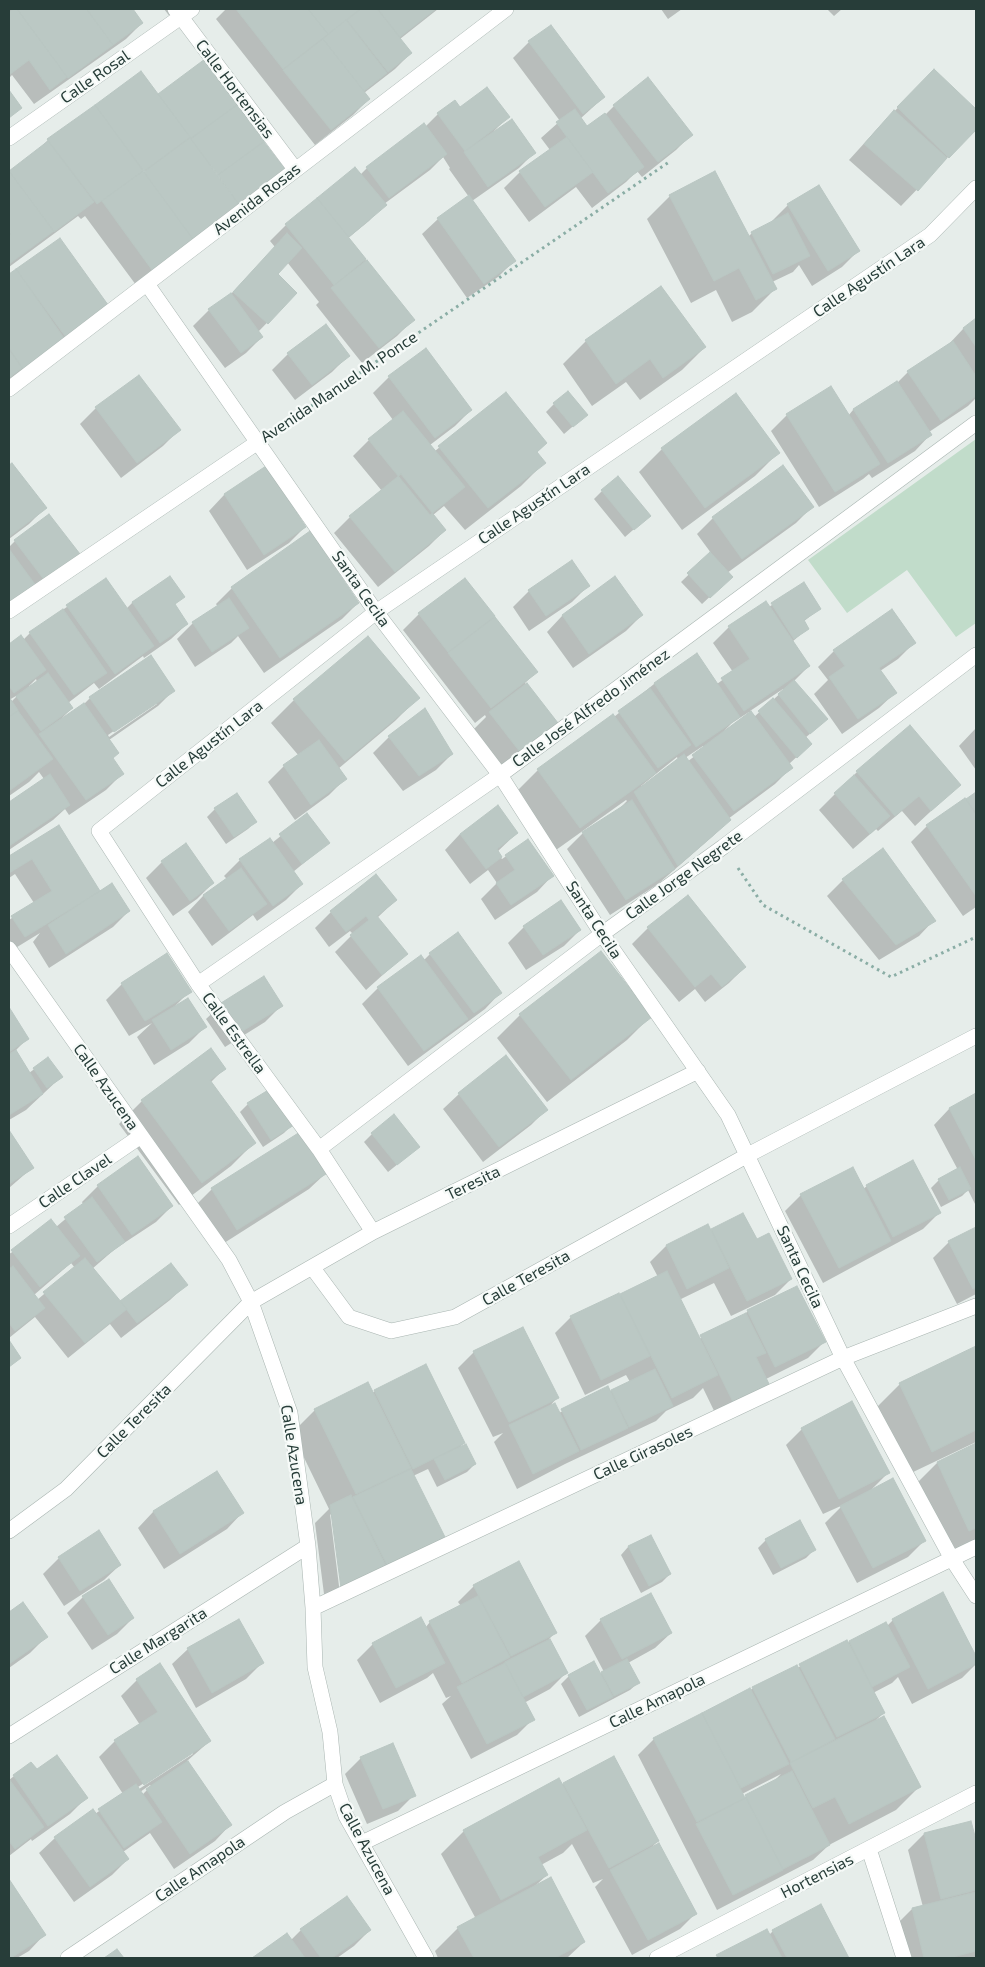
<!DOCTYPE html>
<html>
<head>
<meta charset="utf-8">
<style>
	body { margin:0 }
	#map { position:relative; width:985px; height:1967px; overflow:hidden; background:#e6edea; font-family:"Exo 2",sans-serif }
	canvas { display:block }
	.frame { position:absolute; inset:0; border:10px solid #273d39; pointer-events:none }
</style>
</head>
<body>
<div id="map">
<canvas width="985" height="1967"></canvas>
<div class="frame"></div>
</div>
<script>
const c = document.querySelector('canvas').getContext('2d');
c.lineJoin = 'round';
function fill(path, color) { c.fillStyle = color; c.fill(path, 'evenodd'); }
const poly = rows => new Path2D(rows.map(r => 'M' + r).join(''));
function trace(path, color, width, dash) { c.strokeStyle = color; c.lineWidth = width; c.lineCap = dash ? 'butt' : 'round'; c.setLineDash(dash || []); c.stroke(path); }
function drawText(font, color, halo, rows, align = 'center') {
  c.font = font + ' "Exo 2",sans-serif'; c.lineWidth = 4.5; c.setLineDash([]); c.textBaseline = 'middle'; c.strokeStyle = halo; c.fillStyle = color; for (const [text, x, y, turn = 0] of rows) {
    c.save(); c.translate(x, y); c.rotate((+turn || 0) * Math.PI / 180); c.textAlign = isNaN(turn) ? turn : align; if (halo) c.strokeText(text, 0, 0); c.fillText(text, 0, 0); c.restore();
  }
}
fill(poly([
	[976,439,976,623,956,637,907,570,847,613,808,560]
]), '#c1dcca');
fill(poly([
	[9,9,131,9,142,23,126,39,34,104,12,75,9,78],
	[164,9,193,9,174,22],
	[226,9,438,9,400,39,411,53,395,69,364,93,369,99,353,115,315,145,216,19],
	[661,9,682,9,668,19],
	[827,9,842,9,834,16],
	[551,27,604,97,580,119,586,127,605,115,614,106,691,135,676,150,642,177,637,171,626,182,592,208,576,187,529,222,504,188,520,172,550,150,541,138,560,121,513,58,529,42],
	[205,61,285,172,136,285,85,216,81,219,78,216,9,267,9,172,38,150,48,140,141,73,157,96],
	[212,165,233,194,231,195,209,167],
	[144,169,147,173,139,172],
	[934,71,976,111,976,128,901,206,849,160,878,128],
	[455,102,460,109,508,117,494,131,535,152,519,168,472,201,514,261,498,277,467,298,422,234,438,219,469,197,449,169,450,168,443,157,430,170,384,204,369,221,348,238,413,320,397,336,362,363,316,305,319,302,287,262,276,274,296,293,258,332,262,337,246,353,225,368,193,326,209,310,230,295,275,247,270,241,286,225,355,169,360,175,367,168,425,127,438,114],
	[670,196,748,237,752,233,773,222,772,221,788,205,858,251,842,267,812,286,799,265,793,272,772,282,775,289,752,312,732,322,716,290,691,303,647,219],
	[60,239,109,309,9,384,9,275],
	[661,287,705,347,682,370,640,400,626,382,592,406,563,364,586,341],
	[976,319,976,398,968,406,929,432,930,435,915,451,872,478,869,474,863,479,819,507,771,431,787,415,848,416,853,410,897,383,908,372,948,345,963,329],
	[288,354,348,356,332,372,295,400,272,370],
	[389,377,471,410,455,426,430,445,435,451,506,393,546,443,536,453,544,463,521,486,465,530,444,506,433,515,445,530,429,546,378,587,334,533,350,517,382,491,353,456,369,440,393,420,373,393],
	[554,404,586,415,564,434,546,412],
	[96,408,179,430,163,446,121,478,80,424],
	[662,449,778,453,755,476,682,530,639,472],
	[12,464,45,508,29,524,9,539,9,467],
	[266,467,305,527,289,543,247,570,209,511,224,495],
	[783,467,812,507,796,523,727,573,731,577,702,604,681,582,711,553,697,534,713,518],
	[602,491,649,516,625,537,594,499],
	[310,533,358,603,342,619,264,673,238,636,231,643,195,667,177,639,193,623,218,607,216,604,232,588],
	[15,541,78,554,9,610,9,547],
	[170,578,183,597,174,605,187,624,171,639,144,658,143,656,99,689,94,683,68,703,72,708,61,719,62,720,84,704,90,698,173,691,158,706,109,740,112,759,122,774,106,790,69,815,65,809,53,820,9,850,9,803,44,779,39,772,29,782,9,796,9,645,21,636,23,640,30,633,105,580,126,609,132,603],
	[36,679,37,682,29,688,29,686],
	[16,696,16,697,11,702,9,700],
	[157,701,157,704,109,737,108,735],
	[615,578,642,615,626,631,573,668,547,632,562,616],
	[465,580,536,672,525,683,556,723,503,767,474,729,486,717,485,715,475,723,403,630,419,614],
	[803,584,819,609,803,622,807,629,792,642,809,666,794,681,818,727,805,738,802,752,789,764,791,768,775,784,728,819,729,820,713,836,658,884,610,915,567,849,583,833,619,809,627,801,626,800,556,850,515,793,538,770,614,717,654,684,697,655,717,684,733,672,713,643,729,627,765,602,769,607],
	[783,689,784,690,754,717,750,711],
	[749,712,750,714,724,731,732,723],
	[703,746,705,748,687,762,685,758],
	[677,757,678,760,642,788,641,786],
	[588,586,572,602,529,631,513,607,529,591],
	[914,643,898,659,880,671,895,693,879,708,842,734,814,694,828,680,818,667,834,651],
	[418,698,395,721,338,769,345,779,329,795,295,820,268,782,284,766,299,756,271,723,294,700],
	[976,728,976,770,959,746],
	[389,737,452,754,436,770,403,791,373,753],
	[857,772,959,785,915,826,902,811,878,831,876,829,853,849,819,810],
	[976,793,976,907,963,916,911,842,927,826],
	[215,809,255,822,248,829,226,844,207,817],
	[307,815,328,843,293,872,302,884,286,900,257,921,253,915,212,946,188,912,203,896,227,879,224,876,240,860,272,843],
	[58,827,100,893,129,911,113,927,49,968,33,942,40,933,9,952,9,920,34,903,15,874,9,878,9,858],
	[517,833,497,852,502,859,528,841,552,876,537,892,495,920,481,899,497,883,488,870,470,884,445,850,460,834],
	[883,850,934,920,919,936,879,960,827,896,843,880],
	[162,862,213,883,197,899,173,916,146,878],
	[376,876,396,900,377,918,406,954,366,990,335,952,353,934,350,931,329,947,315,928,331,912],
	[688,897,745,967,729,983,705,1002,695,989,679,1002,632,944,648,928],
	[524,927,580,930,564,946,526,970,508,943],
	[430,954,500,993,485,1009,408,1066,362,1004,378,988,423,961],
	[122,984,190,991,175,1006,205,1027,189,1043,154,1065,137,1037,152,1023,129,1036,106,1000],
	[222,1004,281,1006,265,1022,225,1047,206,1019],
	[9,1009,27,1039,15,1051,29,1073,48,1059,61,1077,26,1110,9,1120],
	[520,1015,650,1017,627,1040,547,1102,497,1038],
	[224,1069,210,1083,254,1143,231,1166,179,1205,119,1124,142,1101],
	[269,1091,292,1125,284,1133,263,1147,240,1112,248,1104],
	[459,1094,547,1109,531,1125,483,1162,443,1109],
	[976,1095,976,1206,968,1190,962,1196,941,1207,931,1188,939,1180,958,1170,934,1125,949,1109],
	[9,1133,32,1168,9,1188],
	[299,1134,325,1174,309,1189,221,1245,196,1205,212,1189],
	[372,1134,419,1147,388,1172,364,1142],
	[138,1158,172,1206,156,1222,115,1249,92,1269,120,1303,186,1285,170,1300,121,1338,110,1324,68,1358,35,1317,9,1338,9,1254,56,1227,83,1204,82,1202,98,1186],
	[71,1263,75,1268,37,1300,34,1295],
	[867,1186,939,1213,923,1229,823,1283,785,1211,801,1195,863,1189],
	[743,1215,756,1241,791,1279,775,1295,731,1316,714,1283,679,1300,699,1339,743,1316,748,1311,824,1342,808,1358,766,1379,718,1419,703,1388,693,1398,666,1411,656,1421,565,1464,517,1489,494,1442,503,1433,493,1437,458,1368,474,1352,557,1398,549,1407,559,1413,607,1388,609,1392,630,1382,626,1375,585,1395,555,1333,571,1317,619,1297,658,1277,650,1262,666,1246,707,1226,710,1231],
	[976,1228,976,1294,957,1304,933,1258,949,1242],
	[976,1348,976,1442,909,1474,877,1407,900,1384],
	[425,1366,464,1443,458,1449,466,1446,475,1464,467,1472,437,1487,428,1469,413,1476,445,1541,429,1557,373,1584,371,1580,325,1602,315,1523,329,1509,292,1433,315,1410,368,1384,372,1393],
	[330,1514,333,1517,343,1594,340,1594],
	[802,1429,889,1472,870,1491,924,1541,908,1557,857,1583,825,1523,843,1505,823,1514,786,1445],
	[976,1445,976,1539,946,1554,914,1486,937,1463],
	[217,1473,242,1513,227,1529,164,1569,138,1528,153,1512],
	[650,1536,670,1574,662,1582,641,1593,621,1555,628,1547],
	[766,1540,814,1550,806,1558,773,1575,758,1548],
	[59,1558,120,1565,104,1580,64,1606,43,1574],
	[474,1586,556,1632,549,1639,566,1673,550,1689,524,1703,533,1719,517,1735,471,1759,442,1704,451,1696,446,1698,433,1673,427,1678,380,1703,357,1660,373,1644,425,1628,430,1622,461,1606,458,1602],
	[943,1594,976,1658,976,1664,962,1678,912,1704,898,1677,892,1683,873,1693,884,1713,876,1720,919,1787,896,1810,829,1845,813,1860,717,1910,638,1755,654,1739,797,1666,797,1668,886,1624,887,1626,893,1620],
	[781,1774,774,1781,744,1798,742,1794],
	[83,1597,133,1618,117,1634,92,1650,67,1613],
	[23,1603,46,1637,30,1653,9,1668,9,1613],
	[601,1620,671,1633,655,1648,628,1663,638,1683,630,1690,579,1717,561,1684,569,1676,600,1674,604,1672,585,1636],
	[188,1649,262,1663,246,1679,196,1708,172,1664],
	[137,1680,210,1741,187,1761,230,1825,215,1841,174,1869,150,1833,123,1852,128,1859,112,1875,74,1902,39,1853,55,1838,95,1814,123,1794,99,1757,115,1741,140,1725,121,1696],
	[193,1751,193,1754,139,1789,138,1787],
	[150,1785,151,1786,142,1795,140,1792],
	[361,1758,414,1795,398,1811,367,1824,345,1774],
	[31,1763,36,1771,86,1798,70,1814,32,1841,31,1839,9,1856,9,1780],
	[564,1784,658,1841,650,1849,696,1913,680,1929,632,1955,595,1887,603,1879,593,1883,572,1844,563,1853,541,1865,547,1875,535,1886,584,1942,567,1958,438,1958,435,1951,458,1928,476,1919,441,1854,464,1831],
	[970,1822,976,1845,976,1958,905,1958,896,1925,912,1909,923,1907,908,1850,924,1834],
	[9,1881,44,1935,29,1951,17,1958,9,1958],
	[821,1906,848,1958,715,1958,769,1935,773,1931],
	[301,1930,370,1930,354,1946,337,1958,254,1958,287,1935,291,1940]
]), '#0003');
const building = poly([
	[14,9,17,9,67,77,50,90,29,60,9,75,9,12,14,9],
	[17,9,86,9,113,45,68,78,17,9],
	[87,9,133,9,143,23,113,45,87,9],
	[236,9,308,9,328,34,283,69,236,9],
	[308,9,360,9,328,34,308,9],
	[361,9,377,9,412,53,388,72,347,20,361,9],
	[378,9,436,9,400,37,378,9],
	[346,20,387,73,364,91,323,39,346,20],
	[551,25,605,97,583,114,528,41,551,25],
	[323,39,370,99,331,130,283,70,323,39],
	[205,59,238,104,191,138,158,94,205,59],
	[934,69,976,109,976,130,949,158,897,107,934,69],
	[141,71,190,137,144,171,95,105,141,71],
	[648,77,693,135,658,162,613,105,648,77],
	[487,87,510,117,465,151,437,113,455,100,460,107,487,87],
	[9,90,22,108,9,118,9,90],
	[238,104,264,141,218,175,191,139,238,104],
	[95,105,143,171,97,204,47,139,95,105],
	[575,109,587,126,605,113,644,167,608,193,556,122,575,109],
	[894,110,947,158,918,191,864,144,894,110],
	[512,119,536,153,488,187,464,152,512,119],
	[424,123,447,154,389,198,366,167,424,123],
	[567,137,593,172,545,207,519,171,567,137],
	[190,138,240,206,194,240,144,172,190,138],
	[48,141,94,202,54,232,9,171,48,141],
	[264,142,287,172,240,206,218,175,264,142],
	[355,167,387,205,349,237,317,198,355,167],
	[9,171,54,231,9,264,9,236,11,234,9,232,9,171],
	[143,171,194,241,152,270,102,201,143,171],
	[715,171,777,289,756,300,739,268,714,281,669,195,715,171],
	[819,185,860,251,828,271,787,204,819,185],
	[469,195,516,261,484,284,437,218,469,195],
	[317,198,366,259,334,285,285,224,317,198],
	[788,213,810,256,773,274,751,232,788,213],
	[287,233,302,248,278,274,297,293,268,324,233,292,287,233],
	[60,238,111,309,68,340,16,269,60,238],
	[367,260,415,320,379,348,331,288,367,260],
	[16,269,66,341,24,370,9,348,9,274,16,269],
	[661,286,706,347,663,378,650,359,616,384,585,340,661,286],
	[231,293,263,337,241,353,208,309,231,293],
	[976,318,976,347,963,328,976,318],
	[326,324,350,356,312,385,287,353,326,324],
	[953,341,976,376,976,396,941,421,907,371,953,341],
	[426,348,472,410,435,438,388,376,426,348],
	[9,350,22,368,9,378,9,350],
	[139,375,181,430,137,463,95,407,139,375],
	[897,381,932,435,888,463,853,409,897,381],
	[831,386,880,464,835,492,786,414,831,386],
	[568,391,588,415,573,427,553,403,568,391],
	[506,392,547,443,537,452,546,463,488,508,438,446,506,392],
	[736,393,780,453,705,508,661,448,736,393],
	[403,411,465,487,430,515,368,439,403,411],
	[12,463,47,508,10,536,9,534,9,465,12,463],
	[783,465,814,507,742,559,712,517,783,465],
	[266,466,306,527,264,555,224,494,266,466],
	[401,474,446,530,395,572,349,516,401,474],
	[618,476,651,516,634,530,601,490,618,476],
	[49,514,80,554,45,581,14,540,49,514],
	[310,531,359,603,280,658,231,587,310,531],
	[9,549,37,587,9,607,9,549],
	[710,552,733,577,710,598,687,573,710,552],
	[572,560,590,586,546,616,528,590,572,560],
	[170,576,185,597,175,604,188,624,160,643,132,602,170,576],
	[615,576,643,615,589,654,562,615,615,576],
	[106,578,154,646,115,674,66,605,106,578],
	[465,578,495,616,448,652,418,613,465,578],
	[804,582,821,609,804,620,809,629,794,639,771,603,804,582],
	[229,598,249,628,212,652,192,622,229,598],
	[766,601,810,666,744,711,721,678,750,659,728,626,766,601],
	[63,609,107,673,74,695,29,632,63,609],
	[892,609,916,643,879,668,897,693,858,719,829,677,845,666,833,650,892,609],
	[495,617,538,672,491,708,448,653,495,617],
	[21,635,46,670,14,693,9,686,9,644,21,635],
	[368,636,420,698,345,761,293,699,368,636],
	[697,653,740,717,696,747,654,683,697,653],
	[151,655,175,691,114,732,89,697,151,655],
	[48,673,73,708,41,731,16,696,48,673],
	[794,680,828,719,810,734,778,694,794,680],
	[527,683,558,723,520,752,489,712,527,683],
	[650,688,691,745,658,768,618,711,650,688],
	[9,697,18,710,9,717,9,697],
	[773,698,812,744,797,758,758,711,773,698],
	[84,703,119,753,113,758,124,774,86,800,39,734,84,703],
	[425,708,453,754,419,776,388,736,425,708],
	[18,711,53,759,9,791,9,717,18,711],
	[751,711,793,768,734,811,692,755,751,711],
	[613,714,656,773,580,828,537,769,613,714],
	[910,725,961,785,931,811,919,796,895,816,856,771,910,725],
	[319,740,347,779,311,805,283,765,319,740],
	[684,754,731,820,678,866,634,792,684,754],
	[50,774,70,805,9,846,9,802,50,774],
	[854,775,890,816,870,834,834,793,854,775],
	[976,792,976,813,966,799,976,792],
	[237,793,257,822,234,837,214,808,237,793],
	[965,798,976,815,976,896,926,825,965,798],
	[632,800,675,869,626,900,582,832,632,800],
	[498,805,518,833,497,849,502,857,486,869,460,834,498,805],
	[307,813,330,843,302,864,279,834,307,813],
	[59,825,100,891,25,937,11,916,52,891,32,859,9,873,9,856,59,825],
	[270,838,303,884,273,906,239,859,270,838],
	[528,839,554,876,511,905,496,883,515,870,505,855,528,839],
	[186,843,214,883,190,901,161,861,186,843],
	[883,848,936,921,896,945,842,879,883,848],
	[241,868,267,904,229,931,203,895,241,868],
	[376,874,397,900,377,916,408,954,382,975,350,935,369,920,366,916,346,932,330,911,376,874],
	[112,883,130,911,66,954,48,925,112,883],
	[688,895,746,967,722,987,711,974,695,987,647,927,688,895],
	[561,900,581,930,543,955,523,926,561,900],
	[458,932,502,993,474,1013,429,953,458,932],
	[601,951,652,1017,571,1080,519,1014,601,951],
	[167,953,192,992,145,1021,121,983,167,953],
	[421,955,468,1019,424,1051,377,987,421,955],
	[264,976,283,1006,241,1032,221,1003,264,976],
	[188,998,207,1027,171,1050,152,1020,188,998],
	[9,1007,29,1039,9,1052,9,1007],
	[211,1048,226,1069,210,1080,256,1143,202,1183,141,1100,211,1048],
	[16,1050,43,1094,9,1115,9,1054,16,1050],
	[506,1055,548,1110,499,1147,458,1093,506,1055],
	[48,1057,63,1077,47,1088,33,1068,48,1057],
	[270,1089,294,1125,271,1140,247,1103,270,1089],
	[976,1093,976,1160,949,1108,976,1093],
	[394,1114,420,1147,397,1165,371,1133,394,1114],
	[9,1130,34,1168,9,1184,9,1130],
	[300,1132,326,1174,237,1230,211,1188,300,1132],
	[138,1156,173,1206,132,1235,97,1185,138,1156],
	[913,1160,941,1213,893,1237,866,1185,913,1160],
	[853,1167,891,1241,839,1268,800,1194,853,1167],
	[960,1167,971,1189,949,1200,938,1179,960,1167],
	[92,1197,125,1242,97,1262,64,1217,92,1197],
	[743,1213,757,1239,769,1233,792,1279,747,1301,711,1229,743,1213],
	[51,1219,80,1256,40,1287,11,1250,51,1219],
	[708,1224,729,1268,687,1289,666,1245,708,1224],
	[976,1227,976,1287,973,1289,948,1241,976,1227],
	[85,1258,127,1309,85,1343,43,1292,85,1258],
	[171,1263,188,1285,137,1323,120,1301,171,1263],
	[13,1266,45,1308,15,1331,9,1323,9,1269,13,1266],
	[667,1271,718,1375,672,1398,620,1294,667,1271],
	[797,1286,826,1342,775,1367,747,1310,797,1286],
	[619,1293,650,1356,601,1380,570,1316,619,1293],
	[746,1313,766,1353,756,1357,770,1386,734,1404,700,1335,746,1313],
	[523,1327,559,1398,509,1422,473,1351,523,1327],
	[9,1340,21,1358,9,1367,9,1340],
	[976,1346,976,1430,932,1452,899,1383,976,1346],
	[426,1364,465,1443,413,1469,374,1390,426,1364],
	[655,1369,673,1406,629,1427,611,1390,655,1369],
	[368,1382,411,1468,356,1494,314,1409,368,1382],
	[608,1386,628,1428,581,1450,561,1409,608,1386],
	[852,1401,890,1473,839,1499,801,1428,852,1401],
	[555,1403,579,1451,533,1474,509,1425,555,1403],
	[976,1443,976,1528,969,1531,937,1462,976,1443],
	[466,1444,476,1464,445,1480,434,1459,466,1444],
	[411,1469,447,1541,389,1569,353,1497,411,1469],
	[217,1471,244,1513,180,1554,153,1511,217,1471],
	[893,1478,926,1541,873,1568,840,1506,893,1478],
	[351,1495,386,1566,341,1588,330,1505,351,1495],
	[800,1520,816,1550,781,1568,765,1539,800,1520],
	[99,1530,121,1565,80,1591,58,1557,99,1530],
	[651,1535,671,1574,649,1586,628,1546,651,1535],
	[519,1561,557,1633,511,1656,473,1585,519,1561],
	[109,1579,134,1618,108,1635,82,1596,109,1579],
	[943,1592,976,1656,976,1664,928,1689,892,1619,943,1592],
	[651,1593,672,1633,622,1659,600,1619,651,1593],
	[478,1596,510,1657,462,1683,429,1621,478,1596],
	[23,1602,48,1637,9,1664,9,1612,23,1602],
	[421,1617,445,1663,396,1688,372,1643,421,1617],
	[239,1619,264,1663,212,1693,187,1648,239,1619],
	[886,1622,910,1667,872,1687,849,1641,886,1622],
	[550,1639,568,1673,523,1697,505,1662,550,1639],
	[847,1640,885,1713,837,1737,799,1664,847,1640],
	[627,1659,640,1683,614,1696,601,1672,627,1659],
	[594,1661,613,1697,587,1710,568,1675,594,1661],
	[160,1663,211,1741,144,1785,114,1740,158,1712,136,1679,160,1663],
	[505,1663,535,1720,487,1744,457,1687,505,1663],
	[797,1665,835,1739,791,1762,752,1687,797,1665],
	[750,1688,789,1764,741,1788,702,1713,750,1688],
	[702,1713,745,1798,697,1822,653,1738,702,1713],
	[884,1716,921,1787,849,1824,835,1797,813,1808,790,1763,884,1716],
	[393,1743,416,1796,383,1809,360,1757,393,1743],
	[57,1755,88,1798,48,1826,13,1775,31,1762,37,1769,57,1755],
	[614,1756,659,1841,609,1868,563,1783,614,1756],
	[188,1761,232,1825,190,1854,146,1789,188,1761],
	[792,1771,830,1845,783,1869,745,1795,792,1771],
	[559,1778,587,1830,538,1857,548,1875,501,1900,463,1830,559,1778],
	[9,1779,44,1827,15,1849,9,1841,9,1779],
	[136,1784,162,1822,124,1848,98,1809,136,1784],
	[746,1798,783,1870,733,1895,696,1824,746,1798],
	[93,1809,129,1859,90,1887,54,1837,93,1809],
	[971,1821,976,1840,976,1890,941,1899,924,1833,971,1821],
	[659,1843,697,1914,648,1940,610,1870,659,1843],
	[551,1877,585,1942,555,1958,474,1958,457,1927,551,1877],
	[9,1879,46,1935,11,1958,9,1958,9,1879],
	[976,1892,976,1951,949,1958,924,1958,912,1908,976,1892],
	[347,1896,371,1930,332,1958,321,1958,300,1929,347,1896],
	[821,1904,849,1958,787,1958,772,1930,821,1904],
	[767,1929,782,1958,718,1958,716,1955,767,1929],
	[287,1933,305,1958,252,1958,287,1933],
	[117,1949,124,1958,104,1958,117,1949]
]);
fill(building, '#bbc8c4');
trace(building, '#b9c6c2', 1);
const minor = poly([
	[175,9,295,169],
	[9,138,192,9],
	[147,284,376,612,500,775,602,934,728,1115,843,1358,952,1559,976,1596],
	[9,389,506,9],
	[9,611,258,442],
	[9,949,229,1260,251,1302,290,1413,308,1546,313,1608,315,1667,330,1732,335,1784,346,1816,426,1958],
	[198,984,500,775,976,423],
	[319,1149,602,934,723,847,976,655],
	[9,1226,141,1136],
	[373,1232,319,1149,198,984,99,831,376,612,930,235,976,188],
	[312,1267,349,1317,391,1331,455,1317,748,1155,976,1036],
	[9,1531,66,1489,251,1302,373,1232,698,1071],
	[313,1608,843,1358,976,1306],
	[9,1736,308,1546],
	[362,1843,976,1547],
	[869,1849,904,1958],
	[68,1958,285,1812,335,1784],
	[657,1958,976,1793]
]);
trace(minor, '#a9b5b1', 16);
trace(poly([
	[279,428,669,162],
	[738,868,763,905,891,977,976,937]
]), '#8aada5', 3, [2.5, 4]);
trace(minor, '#fff', 15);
drawText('16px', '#273d39', '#f6faf8', [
	["Calle Rosal",95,77,-35],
	["Calle Hortensias",235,89,53],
	["Avenida Rosas",257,199,-38],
	["Calle Agustín Lara",869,277,-34],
	["Avenida Manuel M. Ponce",339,387,-34],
	["Calle Agustín Lara",534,504,-34],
	["Santa Cecila",361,589,55],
	["Calle José Alfredo Jiménez",591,708,-36],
	["Calle Agustín Lara",209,744,-38],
	["Calle Jorge Negrete",684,875,-36],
	["Santa Cecila",594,920,57],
	["Calle Estrella",234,1033,54],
	["Calle Azucena",106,1087,55],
	["Calle Clavel",75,1181,-34],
	["Teresita",473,1183,-26],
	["Santa Cecila",800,1267,65],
	["Calle Teresita",526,1278,-29],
	["Calle Teresita",134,1421,-45],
	["Calle Girasoles",643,1453,-25],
	["Calle Azucena",294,1455,81],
	["Calle Margarita",158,1641,-32],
	["Calle Amapola",657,1701,-26],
	["Calle Azucena",367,1849,62],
	["Calle Amapola",200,1869,-34],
	["Hortensias",817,1876,-27]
]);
</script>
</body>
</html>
